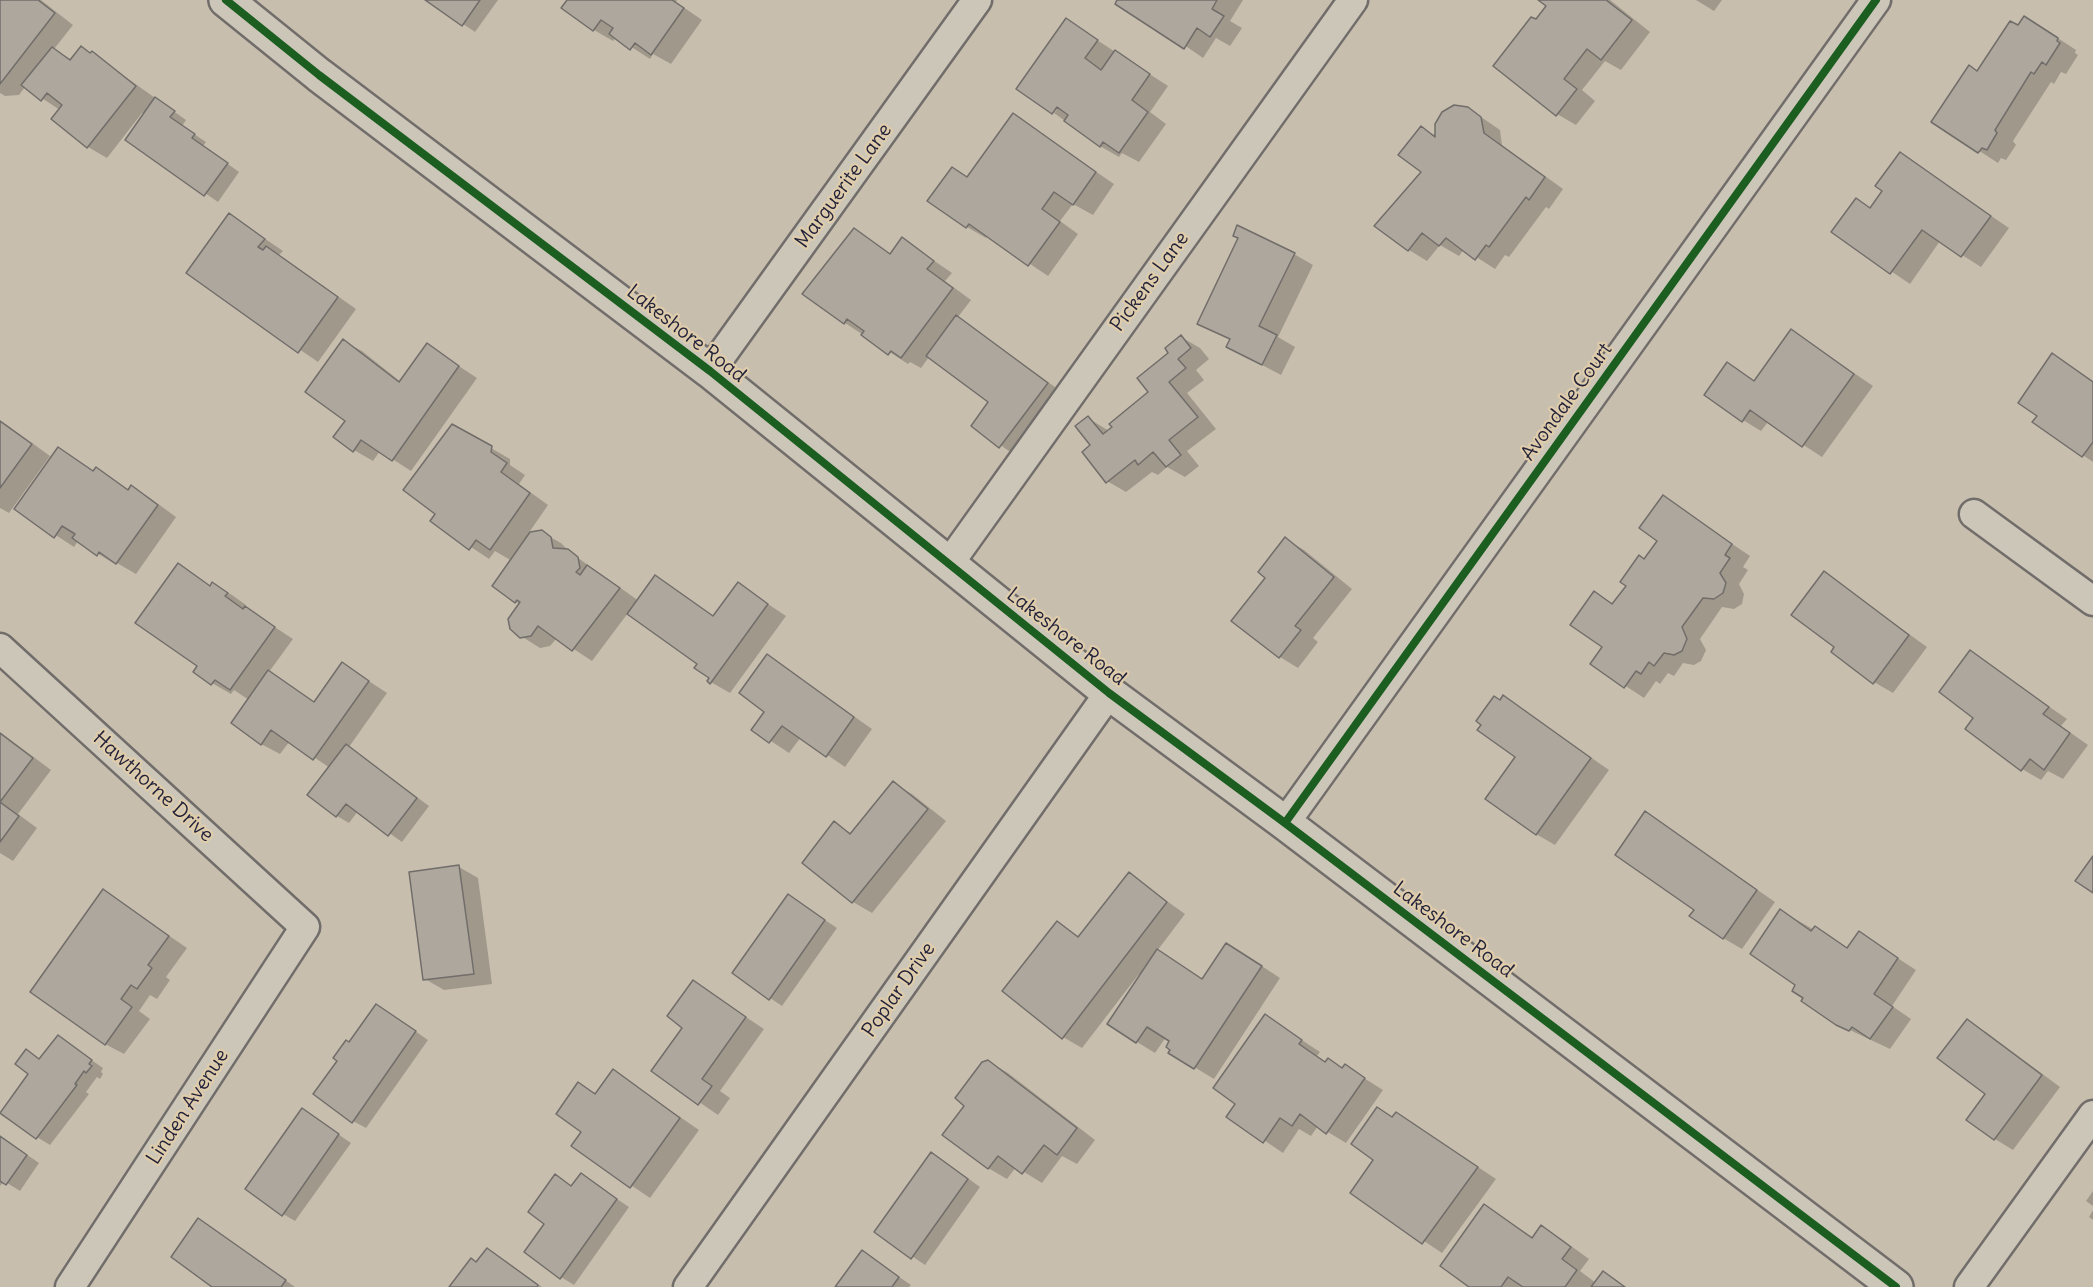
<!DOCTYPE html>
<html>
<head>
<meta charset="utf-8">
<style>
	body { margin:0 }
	canvas { display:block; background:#c8beae }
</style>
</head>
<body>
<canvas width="2093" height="1287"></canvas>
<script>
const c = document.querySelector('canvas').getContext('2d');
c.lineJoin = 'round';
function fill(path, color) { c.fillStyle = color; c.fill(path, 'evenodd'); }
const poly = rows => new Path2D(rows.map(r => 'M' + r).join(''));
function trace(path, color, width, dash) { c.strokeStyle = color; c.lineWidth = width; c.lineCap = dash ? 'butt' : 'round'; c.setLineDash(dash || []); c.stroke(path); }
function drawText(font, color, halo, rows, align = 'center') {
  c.font = font + ' Delius,sans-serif'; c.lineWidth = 4.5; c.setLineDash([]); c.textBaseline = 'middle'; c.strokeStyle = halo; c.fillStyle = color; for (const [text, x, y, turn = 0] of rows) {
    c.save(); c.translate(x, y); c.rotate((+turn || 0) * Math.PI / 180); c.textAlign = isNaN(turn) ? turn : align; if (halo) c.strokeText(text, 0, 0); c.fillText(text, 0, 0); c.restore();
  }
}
fill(poly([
	[0,0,41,0,73,25,54,49,72,60,92,53,186,120,182,126,206,142,203,146,239,172,218,202,127,139,144,114,142,113,107,158,88,147,60,110,25,87,19,95,5,96,0,93],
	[427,0,498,0,475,32],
	[569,0,677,0,676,2,702,20,671,64,653,54,650,59,616,37,613,41,594,30,563,8],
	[1119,0,1243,0,1230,21,1242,28,1230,46,1216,38,1203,58],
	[1541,0,1610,0,1650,32,1621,70,1605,61,1582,90,1595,101,1576,125,1557,114,1536,21,1548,6],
	[1696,0,1722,0,1714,11],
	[1066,20,1168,86,1150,112,1166,124,1139,162,1122,153,1119,157,1100,146,1054,113,1062,102],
	[2044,29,2076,50,2075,53,2078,55,2066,74,2061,72,2054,84,2051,82,2013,141,2016,145,2006,160,2001,158,1998,163,1933,121,1978,72],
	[1468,108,1500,130,1502,145,1563,189,1549,209,1546,207,1509,257,1505,255,1495,269,1464,249,1459,256,1440,245,1427,261,1409,250,1423,172,1421,128,1437,136],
	[1013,115,1114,184,1093,215,1073,204,1060,221,1078,234,1048,276,987,235,986,238,967,227,929,201,968,178],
	[1900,154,2009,228,1981,267,1940,241,1910,284,1833,232,1857,200,1872,209,1884,191],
	[230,215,283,251,279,255,356,309,318,362,188,273],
	[854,230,891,254,902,239,952,273,945,281,971,300,958,317,1066,395,1019,458,973,426,990,402,929,357,921,368,910,362,908,364,845,323],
	[1294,254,1313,265,1278,337,1295,347,1281,375,1228,347,1231,340,1199,323],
	[1791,330,1873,386,1822,457,1768,422,1761,431,1743,420,1728,364,1755,381],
	[1181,337,1200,348,1209,359,1196,370,1204,380,1187,393,1216,429,1187,451,1199,466,1185,477,1167,467,1158,475,1152,472,1126,492,1107,481,1092,445,1088,418,1109,431,1150,393],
	[343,341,362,351,401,382,427,345,477,378,411,471,380,451,373,461,354,450,347,420],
	[2093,382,2093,462,2034,422],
	[0,420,50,456,9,513,0,508],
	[453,426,510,459,510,465,525,475,519,484,548,505,528,534,541,532,561,543,571,553,639,601,656,577,715,617,738,584,786,616,730,693,709,681,711,678,699,663,628,613,592,661,557,638,550,646,540,648,521,636,520,604,516,602,512,561,495,551,489,559,432,521,437,514],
	[59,449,95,472,96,469,129,490,131,487,150,498,176,517,136,574,117,563,116,565,78,541,74,547,16,509],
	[1663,497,1750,556,1743,567,1748,570,1739,584,1744,594,1742,604,1734,609,1722,607,1700,639,1706,650,1701,661,1694,665,1683,663,1674,676,1668,673,1660,684,1656,681,1644,698,1592,664,1604,647,1595,593,1614,604,1659,540],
	[1285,539,1304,550,1352,589,1313,638,1318,642,1298,668,1280,657,1267,577],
	[179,565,215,591,213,584,232,595,246,605,244,607,293,639,269,672,316,703,343,664,387,693,349,747,429,806,402,842,358,811,349,823,337,816,330,768,290,741,280,754,261,744,249,700,234,690,231,694,212,683,199,666],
	[1824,573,1927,647,1893,693,1874,682,1836,647],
	[1970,652,2067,719,2061,726,2088,745,2063,779,2048,771,2041,780,2022,769,1975,717],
	[768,656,872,729,845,767,801,737,789,753,753,729,766,712],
	[1504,697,1609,770,1555,845,1536,834,1500,701],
	[0,732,51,770,18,814,37,828,13,861,0,853],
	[893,783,912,794,946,821,872,913,853,902,804,862,835,823,852,834],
	[1646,813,1775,902,1742,949,1723,938,1696,909],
	[459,867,478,878,492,984,444,990,425,979],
	[1129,874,1185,914,1157,951,1203,980,1245,955,1280,978,1214,1079,1171,1053,1171,1041,1166,1037,1155,1053,1137,1042,1139,974,1082,1048,1063,1037,1057,923,1080,937],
	[104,891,187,948,166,977,170,980,157,999,150,995,139,1011,150,1019,124,1054,105,1044],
	[789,896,837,928,782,1006,770,998],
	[1781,911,1848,949,1859,933,1916,970,1892,1006,1911,1019,1890,1049,1837,1024,1805,998,1797,985],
	[693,982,764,1029,720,1091,730,1098,718,1115,654,1071,684,1028],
	[389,1013,428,1040,366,1128,353,1121,350,1044],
	[1265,1016,1320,1052,1317,1056,1326,1062,1328,1060,1343,1068,1345,1066,1383,1090,1346,1143,1318,1126,1311,1136,1299,1129,1283,1153,1228,1116,1237,1103],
	[1967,1021,1986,1032,2060,1087,2013,1150,1995,1139,1987,1094],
	[58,1037,103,1068,101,1072,103,1074,100,1079,97,1077,86,1092,89,1094,50,1145,1,1115,30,1074,26,1051,41,1060],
	[988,1061,1008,1073,1095,1140,1077,1164,1062,1156,1042,1183,1016,1167,1007,1179,988,1168,967,1105],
	[613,1071,699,1130,650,1198,573,1146,584,1132,579,1084,597,1094],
	[1378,1109,1394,1118,1397,1114,1415,1125,1496,1179,1442,1253,1352,1193,1375,1159],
	[303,1110,351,1143,295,1221,283,1214],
	[0,1136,39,1163,20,1191,4,1181,0,1186],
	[944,1161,980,1187,925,1265,876,1232],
	[581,1175,629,1207,574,1285,561,1277,546,1224,555,1176,572,1187],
	[2093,1191,2093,1206,2086,1201],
	[1485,1206,1534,1238,1541,1227,1560,1238,1589,1259,1580,1271,1596,1283,1603,1273,1626,1287,1472,1287],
	[2093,1210,2093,1220,2089,1217],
	[211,1227,295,1287,215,1287],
	[488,1250,506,1261,542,1287,451,1287],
	[862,1252,911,1285,909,1287,837,1287]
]), '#0003');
const building = poly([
	[0,0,38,0,55,13,0,84,0,0],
	[425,0,480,0,462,26,425,0],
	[567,0,672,0,684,8,651,55,635,43,630,50,609,34,613,28,601,20,593,31,561,8,567,0],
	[1117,0,1217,0,1212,9,1224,16,1210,37,1197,28,1184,49,1115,4,1117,0],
	[1538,0,1606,0,1632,20,1601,60,1587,49,1564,79,1577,89,1556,116,1493,66,1531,17,1536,19,1546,6,1538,0],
	[2024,16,2058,38,2057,41,2060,43,2046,65,2042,62,2034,74,2031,72,1995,130,1997,133,1987,150,1982,148,1978,153,1931,122,1969,65,1977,71,2010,21,2018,25,2024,16],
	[1066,18,1098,40,1085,58,1101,70,1115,50,1150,74,1132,100,1148,112,1119,153,1103,142,1100,147,1064,121,1068,115,1057,107,1052,114,1016,89,1066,18],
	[81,46,90,53,92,51,136,86,87,148,51,119,62,105,47,93,41,101,21,85,52,47,70,60,81,46],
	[155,97,175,111,170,117,195,134,192,138,228,163,204,196,125,140,155,97],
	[1454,105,1468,107,1481,117,1484,133,1545,177,1529,200,1526,197,1489,247,1486,245,1475,260,1446,238,1439,246,1422,233,1408,251,1374,226,1421,172,1398,155,1421,126,1435,137,1435,124,1442,112,1454,105],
	[1013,113,1096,172,1073,205,1054,192,1042,209,1060,222,1028,266,969,224,966,228,927,201,952,167,967,177,1013,113],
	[1900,152,1991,216,1961,257,1922,230,1890,274,1831,232,1856,198,1870,208,1882,191,1875,186,1900,152],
	[229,213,265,239,258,247,263,250,266,246,338,297,298,353,186,273,229,213],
	[1237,225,1295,253,1259,326,1277,335,1262,365,1226,347,1230,339,1197,324,1238,238,1233,236,1237,225],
	[854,228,890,254,902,237,934,261,927,269,953,288,901,358,891,351,888,355,861,335,864,331,847,319,844,324,802,294,854,228],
	[956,315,1048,383,999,448,971,426,988,402,926,356,956,315],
	[1791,329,1854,374,1802,447,1750,410,1742,422,1704,395,1727,362,1754,381,1791,329],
	[1181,335,1191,348,1178,359,1186,368,1169,382,1198,417,1169,440,1181,455,1166,467,1153,452,1138,465,1135,460,1106,483,1082,452,1090,445,1075,426,1088,416,1103,434,1112,427,1109,424,1148,392,1137,378,1168,353,1165,348,1181,335],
	[343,339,399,382,427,343,459,366,392,461,361,440,353,452,333,437,345,421,305,392,343,339],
	[2052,353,2093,382,2093,442,2082,457,2032,422,2037,416,2018,403,2052,353],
	[0,421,32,444,0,488,0,421],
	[452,424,492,446,491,452,507,463,501,472,530,493,490,550,476,540,469,550,430,521,435,514,403,490,452,424],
	[58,447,93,471,96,467,128,490,131,485,158,505,116,564,99,552,97,556,72,538,75,534,62,526,54,538,14,509,58,447],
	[1663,495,1732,544,1725,555,1730,558,1720,573,1726,583,1723,593,1714,599,1703,598,1682,627,1687,639,1682,651,1674,655,1664,653,1654,666,1649,662,1641,674,1636,671,1624,688,1590,664,1602,647,1570,625,1594,591,1612,604,1626,586,1620,582,1639,555,1644,559,1657,541,1639,528,1663,495],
	[542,530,551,537,553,548,568,549,578,557,580,568,576,572,580,575,587,565,620,588,572,651,538,626,531,636,520,638,510,629,508,619,520,602,517,600,515,603,492,586,530,532,542,530],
	[1285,537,1334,577,1295,626,1301,630,1279,658,1231,621,1265,578,1258,572,1285,537],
	[178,563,210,586,212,582,228,593,225,596,243,609,245,606,275,627,230,690,215,680,211,685,193,672,197,666,135,623,178,563],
	[1824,571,1909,635,1873,684,1831,652,1834,647,1791,615,1824,571],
	[655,575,713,616,738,582,768,604,710,684,707,681,709,678,694,668,697,664,627,614,655,575],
	[1970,650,2049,707,2043,714,2070,733,2044,770,2030,759,2021,771,1965,729,1973,718,1939,692,1970,650],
	[767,654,854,717,826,757,782,726,769,743,751,730,764,712,739,693,767,654],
	[342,662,369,681,313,760,271,730,261,745,231,723,268,670,314,702,342,662],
	[1503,695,1591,758,1536,835,1485,799,1515,757,1477,730,1481,725,1476,721,1494,696,1500,700,1503,695],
	[0,733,33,758,0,802,19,816,0,842,0,733],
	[346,744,417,798,388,836,346,804,336,817,307,795,346,744],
	[893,781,928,809,852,903,802,863,834,821,850,834,893,781],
	[1645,811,1757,890,1723,939,1689,916,1694,910,1615,855,1645,811],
	[2093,856,2093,893,2075,881,2093,856],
	[459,865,474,974,423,980,409,872,459,865],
	[1129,872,1167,902,1062,1039,1002,991,1057,921,1078,937,1129,872],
	[103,889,169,936,148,965,152,968,137,989,131,985,121,999,132,1007,105,1045,30,992,103,889],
	[788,894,825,920,769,1000,732,973,788,894],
	[1780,909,1811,931,1815,926,1847,948,1859,931,1898,958,1874,994,1893,1007,1870,1039,1852,1027,1849,1031,1836,1025,1801,1001,1803,998,1792,991,1795,985,1750,954,1780,909],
	[1226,943,1262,966,1194,1069,1168,1053,1170,1050,1166,1047,1169,1041,1147,1027,1136,1043,1107,1024,1157,949,1202,979,1226,943],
	[693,980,746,1017,702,1079,712,1086,698,1105,651,1071,682,1028,667,1016,693,980],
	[376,1004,416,1031,352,1123,313,1094,337,1061,333,1058,346,1040,349,1042,376,1004],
	[1265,1014,1302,1040,1299,1044,1325,1062,1328,1058,1342,1068,1345,1064,1365,1078,1326,1134,1300,1114,1292,1126,1280,1118,1263,1143,1226,1117,1235,1104,1213,1088,1265,1014],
	[1967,1019,2042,1075,1994,1140,1966,1120,1985,1094,1937,1058,1967,1019],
	[58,1035,92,1060,89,1064,92,1066,86,1073,84,1071,75,1084,77,1085,36,1139,0,1113,28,1074,15,1064,26,1049,39,1059,58,1035],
	[988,1060,1077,1128,1057,1155,1044,1145,1022,1174,998,1156,988,1169,942,1135,964,1106,955,1098,982,1062,988,1060],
	[613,1069,680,1118,630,1188,571,1146,581,1132,556,1114,578,1082,595,1094,613,1069],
	[1377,1107,1392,1117,1396,1112,1478,1167,1422,1244,1350,1193,1373,1160,1351,1144,1377,1107],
	[302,1108,339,1134,282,1216,245,1189,302,1108],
	[0,1136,27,1155,6,1185,0,1181,0,1136],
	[931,1152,968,1179,911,1259,874,1232,931,1152],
	[581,1173,617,1199,560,1279,524,1252,544,1224,528,1212,555,1174,571,1186,581,1173],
	[1484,1204,1532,1238,1541,1225,1571,1247,1562,1259,1577,1270,1565,1287,1523,1287,1508,1277,1501,1287,1469,1287,1440,1266,1484,1204],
	[198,1218,286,1280,281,1287,212,1287,171,1257,198,1218],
	[487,1248,538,1285,537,1287,449,1287,471,1258,476,1262,487,1248],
	[862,1250,899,1277,892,1287,835,1287,862,1250],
	[1603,1271,1625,1287,1591,1287,1603,1271]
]);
fill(building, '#aea79d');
trace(building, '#716d6a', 1.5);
const street = poly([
	[710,371,977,0],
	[1974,514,2093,601],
	[948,565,1353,0],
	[0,648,305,927,70,1287],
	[1285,823,1876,0],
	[688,1287,1109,693],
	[1969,1287,2093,1115]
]);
const primary = poly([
	[226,0,319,75,710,371,1109,693,1285,823,1896,1287]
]);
trace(street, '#716d6a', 33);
trace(primary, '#716d6a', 38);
trace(street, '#ccc6b9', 28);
trace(primary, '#ccc6b9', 33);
trace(poly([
	[226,0,319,75,710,371,1109,693,1285,823,1896,1287],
	[1285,823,1876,0]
]), '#1b5e20', 8);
drawText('20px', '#22223b', '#deccaa', [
	["Marguerite Lane",844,186,-54],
	["Pickens Lane",1150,282,-54],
	["Lakeshore Road",686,334,38],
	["Avondale Court",1567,402,-54],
	["Lakeshore Road",1066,637,38],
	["Hawthorne Drive",153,787,42],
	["Lakeshore Road",1453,930,37],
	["Poplar Drive",899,990,-55],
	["Linden Avenue",188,1107,-57]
]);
</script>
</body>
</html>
